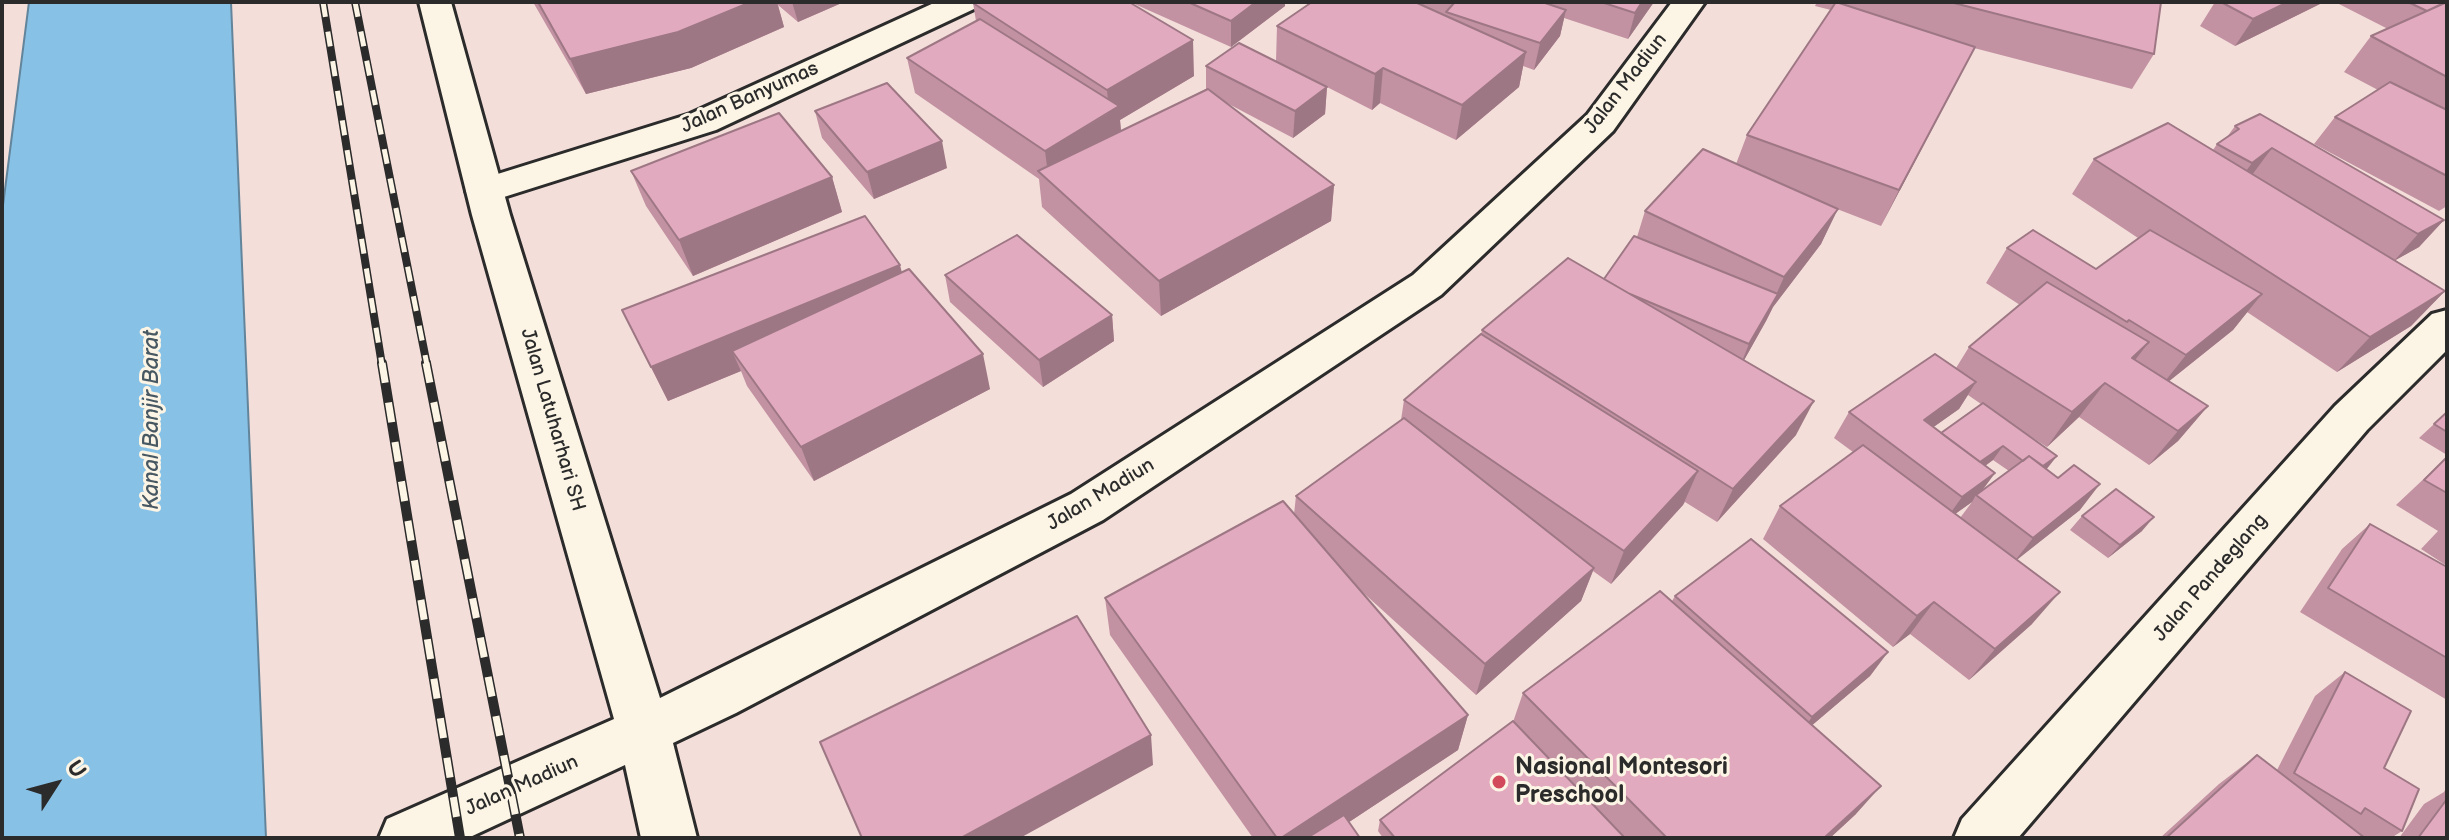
<!DOCTYPE html>
<html>
<head>
<meta charset="utf-8">
<style>
	body { margin:0 }
	#map { position:relative; width:2449px; height:840px; overflow:hidden; background:#f4ded9; font-family:"Balsamiq Sans",sans-serif }
	canvas { display:block }
	.frame { position:absolute; inset:0; border:4px solid #2b2b2b; pointer-events:none }
	.north { position:absolute; left:16px; top:744px; width:80px; height:80px; -webkit-text-stroke:6px #fcf5e5; paint-order:stroke; rotate:54deg; font-size:22px; font-weight:700; line-height:32px; text-align:center; color:#2b2b2b }
	.north::after { content:''; display:block; margin:auto; width:28px; height:36px; background:#2b2b2b; clip-path:polygon(50% 0,100% 100%,50% 72%,0 100%) }
</style>
</head>
<body>
<div id="map">
<canvas width="2449" height="840"></canvas>
<div class="frame"></div>
<div class="north">U</div>
</div>
<script>
const c = document.querySelector('canvas').getContext('2d');
c.lineJoin = 'round';
function fill(path, color) { c.fillStyle = color; c.fill(path, 'evenodd'); }
const poly = rows => new Path2D(rows.map(r => 'M' + r).join(''));
function trace(path, color, width, dash) { c.strokeStyle = color; c.lineWidth = width; c.lineCap = dash ? 'butt' : 'round'; c.setLineDash(dash || []); c.stroke(path); }
function drawText(font, color, halo, rows, align = 'center') {
  c.font = font + ' "Balsamiq Sans",sans-serif'; c.lineWidth = 6; c.setLineDash([]); c.textBaseline = 'middle'; c.strokeStyle = halo; c.fillStyle = color; for (const [text, x, y, turn = 0] of rows) {
    c.save(); c.translate(x, y); c.rotate((+turn || 0) * Math.PI / 180); c.textAlign = isNaN(turn) ? turn : align; if (halo) c.strokeText(text, 0, 0); c.fillText(text, 0, 0); c.restore();
  }
}
const water = poly([
	[29,2,231,2,266,838,2,838,2,213,29,2]
]);
fill(water, '#88c1e6');
trace(water, '#63859b', 2);
const street = poly([
	[936,2,979,2,974,9,716,130,485,203,472,200,466,191,472,182,690,114,936,2],
	[2447,310,2447,350,2367,430,2018,838,1954,838,1962,819,2335,406,2432,314,2447,310]
]);
const secondary = poly([
	[419,2,451,2,510,215,660,698,1071,494,1413,275,1587,115,1672,2,1705,2,1613,131,1441,295,1103,520,736,713,673,743,697,838,641,838,625,765,468,838,379,838,387,819,614,719,472,215,419,2]
]);
trace(street, '#2b2b2b', 6);
trace(secondary, '#2b2b2b', 6);
fill(street, '#fcf5e5');
fill(secondary, '#fcf5e5');
const railFar1 = poly([
	[323,2,382,365],
	[355,2,427,365]
]);
const rail = poly([
	[382,363,460,838],
	[426,363,520,838]
]);
trace(railFar1, '#2b2b2b', 8);
trace(rail, '#2b2b2b', 10);
trace(railFar1, '#fcf5e5', 5, [15]);
trace(rail, '#fcf5e5', 7, [20]);
fill(poly([
	[533,2,844,2,798,22,778,5,784,27,691,68,586,94],
	[1130,2,1285,2,1285,6,1231,47],
	[1312,2,1654,2,1628,39,1564,18,1560,36,1534,70,1523,66,1519,87,1456,140,1380,103,1372,110,1327,87,1325,114,1293,138,1225,102,1334,185,1331,221,1161,316,1042,207,1039,179,915,93,907,58,976,21,973,3,1194,76,1120,120,1121,131,1206,89,1206,66,1276,61,1277,26],
	[1817,2,2161,2,2154,54,2132,89,1974,48,1881,226,1837,209,1821,244,1773,307,1766,321,1744,360,1796,435,1717,522,1685,502,1683,505,1611,584,1593,571,1581,601,1476,695,1358,588,1468,715,1458,750,1349,822,1360,838,1253,838,1110,635,1105,598,1294,514,1296,496,1401,420,1404,400,1481,334,1482,330,1604,279,1637,237,1645,211,1736,164,1747,135,1831,10,1815,6],
	[2215,2,2324,2,2235,46,2200,26],
	[2335,2,2447,2,2447,206,2439,211,2314,144,2335,117,2378,90,2344,72,2371,36,2388,29],
	[815,111,947,168,874,199,822,138],
	[2235,126,2444,220,2419,247,2395,260,2445,291,2411,326,2337,372,2247,312,2233,330,2168,382,2208,406,2178,441,2149,465,2079,417,2047,447,2016,427,2047,469,2080,510,2017,559,2032,624,1969,680,1910,634,1893,647,1763,539,1780,506,1853,452,1834,438,1849,412,1956,368,1969,347,2020,305,1986,283,2007,248,2096,269,2138,238,2072,194,2094,159,2213,150,2217,144,2227,137],
	[1968,395,1981,404,1941,433,1933,427,1959,409],
	[1993,460,2009,471,1981,492,1995,473,1985,466],
	[1972,502,1960,518,1955,514,1962,509],
	[631,171,832,177,842,212,693,276,646,206],
	[902,272,990,389,814,481,747,386,741,371,668,401,622,310],
	[945,275,1112,315,1114,341,1043,387,950,302],
	[2447,412,2447,455,2419,438],
	[2447,457,2447,566,2421,549,2438,531,2396,505],
	[2082,516,2142,531,2108,558,2070,530],
	[2370,524,2447,567,2447,700,2300,612,2342,549],
	[1675,596,1888,652,1870,676,1812,725,1856,814,1830,838,1383,838,1378,831,1380,820,1513,722,1523,693,1672,601],
	[2345,672,2384,768,2402,831,2391,838,2160,838,2219,784,2257,755,2277,770,2315,696],
	[2447,786,2447,838,2399,838,2424,804,2444,792]
]), '#c292a3');
fill(poly([
	[751,2,777,2,784,27,691,68,586,94,570,59],
	[792,2,844,2,798,22],
	[1256,2,1285,2,1285,6,1231,47,1231,21],
	[1642,2,1654,2,1628,39,1635,13],
	[2288,2,2324,2,2235,46,2253,19],
	[1566,10,1560,36,1534,70,1540,43],
	[1193,40,1194,76,1120,120,1122,142,1049,182,1045,151,1109,113,1107,90],
	[1975,47,1957,82,1881,226,1899,190],
	[1526,52,1519,87,1456,140,1462,105],
	[1383,68,1380,103,1372,110,1375,74],
	[1327,87,1325,114,1293,138,1295,111],
	[942,141,947,168,874,199,867,172],
	[2272,148,2252,175,2232,190,2252,163],
	[832,177,842,212,693,276,679,240],
	[1334,185,1331,221,1161,316,1159,281],
	[1838,209,1821,244,1773,307,1766,321,1738,371,1749,344,1771,306,1784,277],
	[2444,220,2419,247,2394,261,2418,234],
	[900,265,909,300,732,351,741,371,668,401,651,367],
	[2445,291,2411,326,2337,372,2370,337],
	[2262,294,2233,330,2158,390,2186,355],
	[1112,315,1114,341,1043,387,1039,360],
	[2149,342,2122,377,2132,358],
	[983,354,990,389,814,481,801,447],
	[1976,382,1959,409,1907,446,1924,420],
	[2105,383,2079,417,2047,447,2072,412],
	[1814,401,1796,435,1717,522,1733,489],
	[2208,406,2178,441,2149,465,2178,431],
	[2003,446,1993,460,1967,479,1976,465],
	[2057,456,2046,470,2037,471],
	[1698,471,1683,505,1611,584,1624,551],
	[1995,473,1978,496,1976,495,1972,502,1944,522,1962,497],
	[2100,484,2080,510,2013,563,2033,538],
	[2154,517,2142,531,2108,558,2120,545],
	[1594,568,1581,601,1476,695,1485,664],
	[2060,592,2032,624,1969,680,1995,649],
	[1934,602,1910,634,1893,647,1917,616],
	[1888,652,1870,676,1796,739,1812,717],
	[1468,715,1458,750,1325,838,1281,838],
	[1151,735,1153,765,1020,838,961,838],
	[1881,786,1856,814,1830,838,1824,838]
]), '#9e7785');
const building = poly([
	[538,2,751,2,678,32,570,59,538,2],
	[975,2,1129,2,1193,40,1107,90,973,3,975,2],
	[1188,2,1256,2,1231,21,1188,2],
	[1312,2,1415,2,1526,52,1462,105,1383,68,1375,74,1277,26,1312,2],
	[1455,2,1542,2,1566,10,1540,43,1446,12,1455,2],
	[1601,2,1642,2,1635,13,1601,2],
	[1836,2,1975,47,1899,190,1747,135,1836,2],
	[1950,2,2161,2,2154,54,1950,2],
	[2221,2,2288,2,2253,19,2221,2],
	[2408,2,2446,2,2427,11,2408,2],
	[2447,2,2447,77,2371,36,2447,2],
	[980,19,1119,106,1045,151,907,58,980,19],
	[1239,43,1327,87,1295,111,1206,66,1239,43],
	[2390,82,2447,110,2447,176,2335,117,2390,82],
	[887,83,942,141,867,172,815,111,887,83],
	[1208,89,1334,185,1159,281,1038,171,1208,89],
	[779,113,832,177,679,240,631,171,779,113],
	[2260,114,2444,220,2418,234,2272,148,2252,163,2217,144,2239,129,2235,126,2260,114],
	[2168,123,2445,291,2370,337,2094,159,2168,123],
	[1703,149,1838,209,1784,277,1645,211,1703,149],
	[865,216,900,265,651,367,622,310,865,216],
	[2033,230,2096,269,2150,230,2262,294,2186,355,2129,320,2127,322,2007,248,2033,230],
	[1017,235,1112,315,1039,360,945,275,1017,235],
	[1634,236,1778,294,1749,344,1630,294,1604,279,1634,236],
	[1568,258,1814,401,1733,489,1482,330,1568,258],
	[909,269,983,354,801,447,732,351,909,269],
	[2047,282,2149,342,2132,358,2208,406,2178,431,2105,383,2072,412,1969,347,2047,282],
	[1481,334,1698,471,1624,551,1404,400,1481,334],
	[1935,354,1976,382,1924,420,1995,473,1962,497,1849,412,1935,354],
	[1983,403,2057,456,2043,466,2029,456,2023,461,2003,446,1980,462,1941,433,1983,403],
	[2447,412,2447,432,2434,424,2447,412],
	[1404,418,1594,568,1485,664,1296,496,1404,418],
	[1863,445,2060,592,1995,649,1934,602,1917,616,1780,506,1863,445],
	[2029,456,2058,478,2074,465,2100,484,2033,538,1976,495,2029,456],
	[2447,457,2447,493,2424,480,2447,457],
	[2116,489,2154,517,2120,545,2082,516,2116,489],
	[1283,501,1468,715,1281,838,1277,838,1105,598,1283,501],
	[2370,524,2447,567,2447,658,2328,588,2370,524],
	[1751,539,1888,652,1812,717,1675,596,1751,539],
	[1660,591,1881,786,1824,838,1667,838,1523,693,1660,591],
	[1077,616,1151,735,961,838,862,838,820,742,1077,616],
	[2345,672,2411,711,2384,768,2419,789,2402,831,2365,808,2361,814,2294,773,2345,672],
	[1513,721,1625,838,1395,838,1380,820,1513,721],
	[2257,755,2365,838,2166,838,2257,755],
	[2447,799,2447,838,2418,838,2447,799],
	[1344,815,1360,838,1307,838,1344,815]
]);
fill(building, '#e2aabe');
trace(building, '#9e7785', 2);
for (const [x, y, r, color] of [
	[1499,782,8,"#d1495b"]
]) { const dot = new Path2D(); dot.arc(x, y, r, 0, 2 * Math.PI); c.fillStyle = color; c.fill(dot); trace(dot, '#fcf5e5', 3); }
drawText('20px', '#2b2b2b', '#fcf5e5', [
	["Jalan Madiun",1626,84,-52],
	["Jalan Banyumas",750,98,-24],
	["Jalan Latuharhari SH",552,420,74],
	["Jalan Madiun",1101,495,-31],
	["Jalan Pandeglang",2211,578,-49],
	["Jalan Madiun",522,786,-24]
]);
drawText('italic 22px', '#475863', '#fcf5e5', [
	["Kanal Banjir Barat",152,420,-90]
]);
drawText('bold 24px', '#2b2b2b', '#fcf5e5', [
	["Nasional Montesori",1515,768],
	["Preschool",1515,796]
], 'left');
</script>
</body>
</html>
